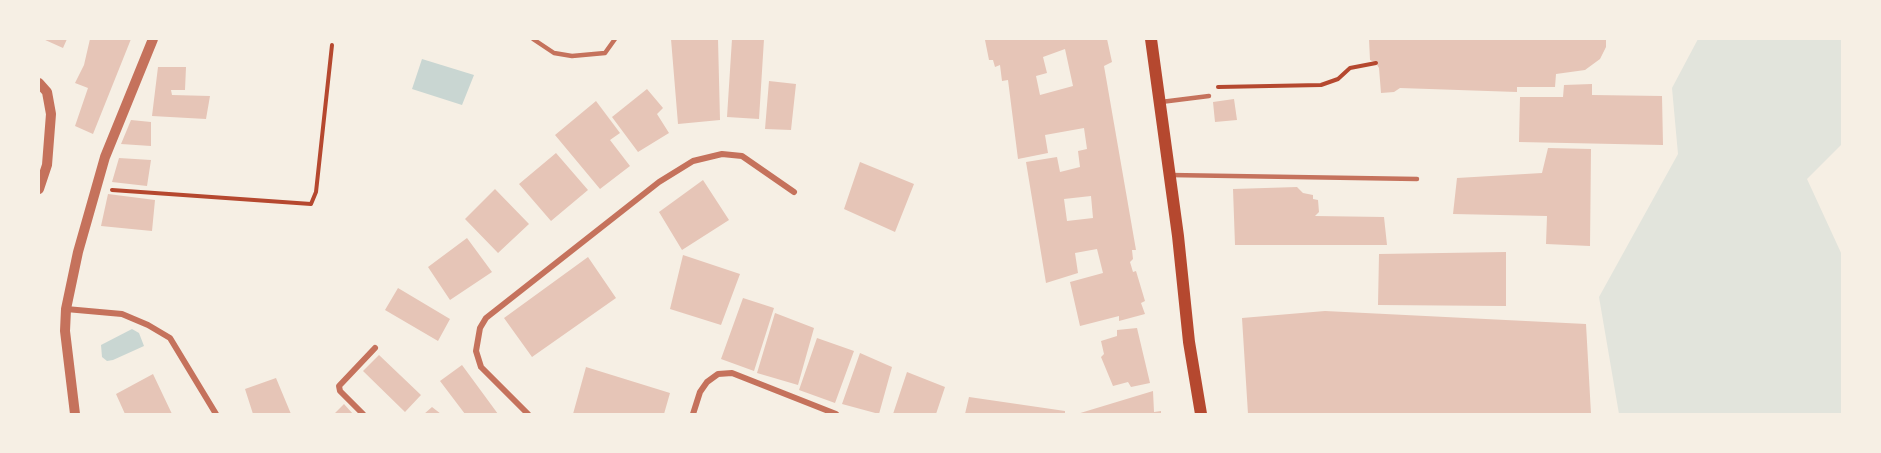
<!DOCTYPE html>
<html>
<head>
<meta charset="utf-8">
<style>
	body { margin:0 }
	#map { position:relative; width:1881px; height:453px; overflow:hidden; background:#f6efe4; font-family:"Open Sans",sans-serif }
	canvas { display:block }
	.frame { position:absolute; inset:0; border:40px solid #f6efe4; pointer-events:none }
</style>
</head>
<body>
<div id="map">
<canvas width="1881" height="453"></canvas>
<div class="frame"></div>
</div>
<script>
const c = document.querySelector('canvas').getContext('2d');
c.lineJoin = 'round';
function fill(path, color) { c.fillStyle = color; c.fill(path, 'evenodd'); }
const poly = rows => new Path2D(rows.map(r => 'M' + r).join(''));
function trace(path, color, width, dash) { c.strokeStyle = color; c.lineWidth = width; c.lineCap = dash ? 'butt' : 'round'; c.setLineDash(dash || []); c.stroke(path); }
fill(poly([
	[1698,39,1842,39,1842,144,1807,179,1842,255,1842,414,1619,414,1599,297,1678,154,1672,88]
]), '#e2e4dc');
fill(poly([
	[422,59,474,75,462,105,412,89],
	[132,329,139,333,144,346,113,360,107,361,102,357,101,345]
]), '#c9d6d2');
fill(poly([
	[43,39,67,39,63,48],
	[90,39,131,39,93,134,75,126,88,88,75,83,84,65],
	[671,39,718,39,720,120,678,124],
	[732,39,764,39,759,119,727,117],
	[988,39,1107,39,1112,62,1104,66,1136,250,1132,250,1133,259,1130,262,1133,272,1136,271,1145,301,1141,303,1145,314,1119,321,1119,316,1080,326,1070,282,1103,273,1097,249,1075,253,1078,273,1046,283,1026,162,1057,157,1060,172,1080,167,1078,151,1087,149,1084,128,1045,135,1048,153,1018,159,1008,80,1002,81,1000,65,995,67,993,60,989,60,985,40],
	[1065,49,1073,86,1040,95,1036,76,1047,73,1043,57],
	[1091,196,1093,218,1067,221,1064,199],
	[1369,39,1606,39,1606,47,1600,59,1585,70,1556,74,1555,87,1517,87,1517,92,1400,88,1394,92,1381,93,1379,68,1376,63,1370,60],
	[158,67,186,67,185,90,171,90,172,95,210,96,206,119,152,116],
	[769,81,796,84,791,130,765,129],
	[1592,84,1592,95,1662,96,1663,145,1519,142,1520,97,1563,97,1564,85],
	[647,89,663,108,657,114,669,133,638,152,612,117],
	[1234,99,1237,120,1215,122,1213,102],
	[596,101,620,133,610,140,630,166,600,189,555,135],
	[131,120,151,122,151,146,121,144],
	[1548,148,1591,149,1590,246,1546,244,1547,216,1453,214,1457,178,1542,173],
	[556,153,588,190,551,221,519,184],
	[119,158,151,160,147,186,112,182],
	[860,162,914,184,895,232,844,209],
	[703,180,729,220,682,250,659,212],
	[1297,187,1303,193,1313,195,1313,199,1318,200,1319,212,1315,216,1384,217,1387,245,1235,245,1233,189],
	[495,189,529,224,498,253,465,219],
	[108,194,155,200,152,231,101,226],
	[467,238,492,272,450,300,428,267],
	[1506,252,1506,306,1378,305,1379,254],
	[683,255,740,274,721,325,670,309],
	[588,257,616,298,532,357,504,318],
	[398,288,450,319,438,341,385,310],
	[743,298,774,308,754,371,721,359],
	[1325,311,1586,324,1591,414,1248,414,1242,318],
	[775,313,814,328,798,385,757,373],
	[1137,328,1150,383,1131,387,1128,382,1113,386,1101,357,1104,354,1101,341,1117,336,1117,330],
	[817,338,854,351,835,403,799,390],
	[860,353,892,367,879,414,842,404],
	[379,355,421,395,405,412,363,371],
	[462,365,498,414,465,414,440,381],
	[586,367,670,393,664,414,573,414],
	[907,372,945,387,936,414,893,414],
	[153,374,172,414,125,414,116,394],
	[276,378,291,414,253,414,245,389],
	[1153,391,1154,412,1161,411,1161,414,1077,414],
	[969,397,1065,411,1065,414,965,414],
	[344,404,353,414,334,414],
	[432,407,441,414,424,414]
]), '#e6c5b7');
trace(poly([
	[1218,87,1321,85,1338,79,1350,68,1376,63],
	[112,190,311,204,316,192,332,45]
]), '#b5482f', 4);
trace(poly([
	[533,39,554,53,572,56,605,53,615,39],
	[1161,102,1209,96],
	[1170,175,1417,179]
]), '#c5725c', 4.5);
trace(poly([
	[66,309,122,314,148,325,170,338,216,414],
	[363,414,340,391,339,386,375,348],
	[528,414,481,367,476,351,480,328,486,318,659,182,693,161,722,154,742,156,794,192],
	[693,414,700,392,707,382,718,374,732,373,836,414]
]), '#c5725c', 6);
trace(poly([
	[39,83,47,92,51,114,47,165,39,189],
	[75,414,65,331,66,309,78,252,105,157,153,39]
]), '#c5725c', 10);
trace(poly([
	[1151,39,1178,236,1189,342,1201,414]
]), '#b5482f', 12);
</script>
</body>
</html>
